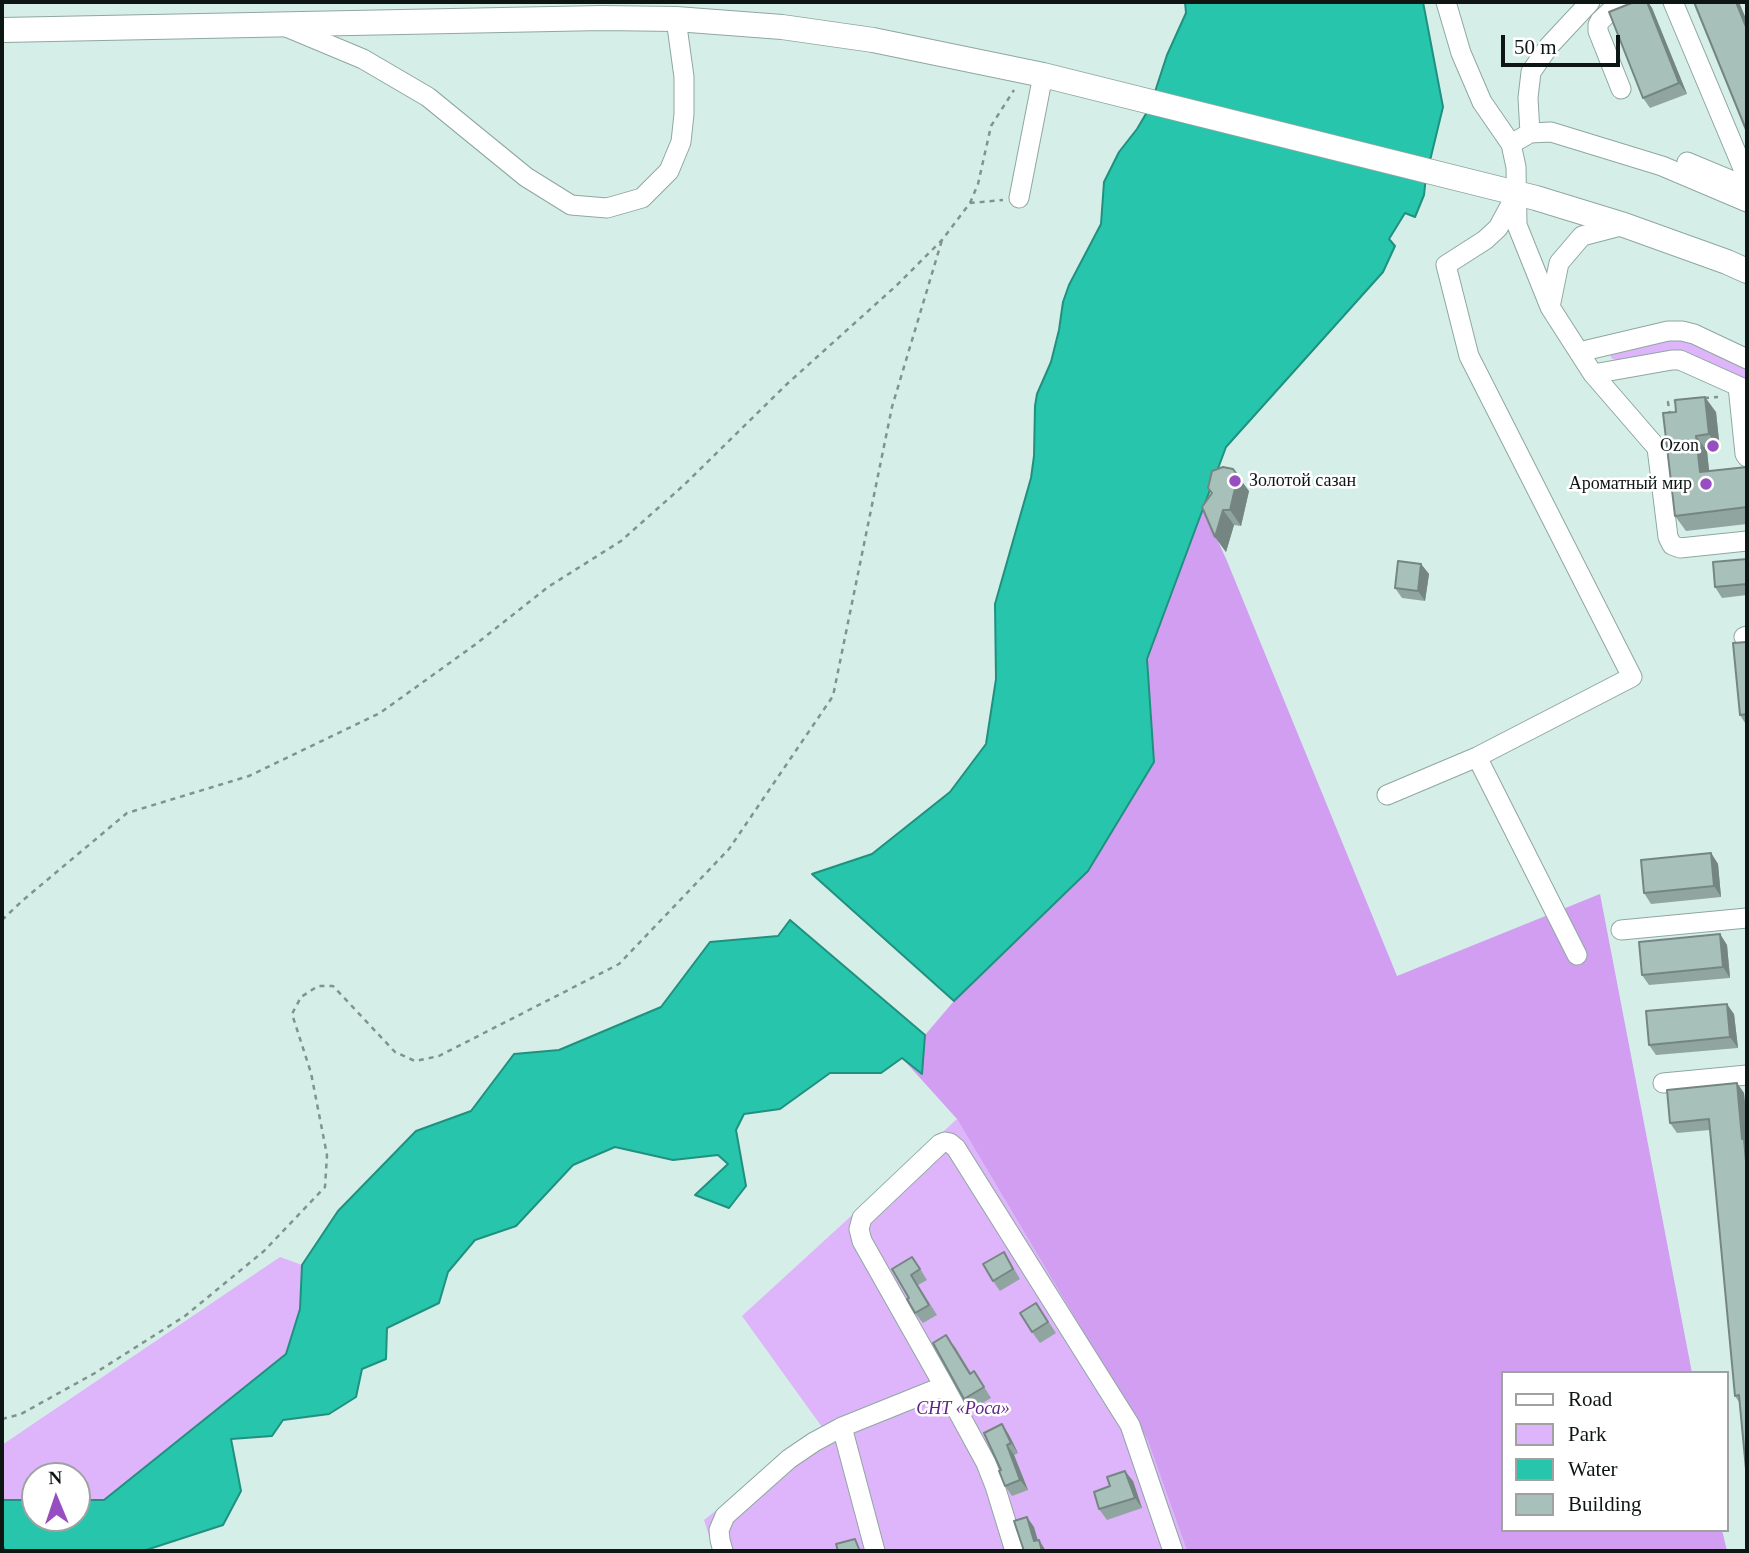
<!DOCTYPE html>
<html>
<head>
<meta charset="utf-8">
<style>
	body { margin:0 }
	#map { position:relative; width:1749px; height:1553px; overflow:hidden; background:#d5eee8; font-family:Georgia,serif }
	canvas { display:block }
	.frame { position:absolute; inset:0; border:4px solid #0e1614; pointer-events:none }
	.legend { position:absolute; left:1501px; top:1371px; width:228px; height:161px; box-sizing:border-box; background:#fff; border:2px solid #9fa2a1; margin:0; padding:9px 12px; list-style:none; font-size:21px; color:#0e1614 }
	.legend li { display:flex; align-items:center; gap:14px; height:35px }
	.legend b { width:35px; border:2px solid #9fa2a1 }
	.north { position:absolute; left:21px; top:1462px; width:70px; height:70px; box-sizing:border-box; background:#fff; border:2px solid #9fa2a1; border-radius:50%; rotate:358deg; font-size:19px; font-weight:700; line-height:28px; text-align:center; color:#0e1614 }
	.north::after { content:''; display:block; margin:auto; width:24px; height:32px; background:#974ec0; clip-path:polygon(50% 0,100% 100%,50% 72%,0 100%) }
	.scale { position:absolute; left:1501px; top:35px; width:119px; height:32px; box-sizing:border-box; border:4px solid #0e1614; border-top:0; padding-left:9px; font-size:21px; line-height:24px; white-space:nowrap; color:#0e1614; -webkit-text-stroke:5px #fff; paint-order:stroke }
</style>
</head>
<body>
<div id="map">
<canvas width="1749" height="1553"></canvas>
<div class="frame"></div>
<ul class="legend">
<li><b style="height:9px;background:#fff"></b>Road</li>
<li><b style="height:19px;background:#deb4fa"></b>Park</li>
<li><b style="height:19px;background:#28c5ad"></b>Water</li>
<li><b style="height:19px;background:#a7c0ba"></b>Building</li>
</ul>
<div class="north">N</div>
<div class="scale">50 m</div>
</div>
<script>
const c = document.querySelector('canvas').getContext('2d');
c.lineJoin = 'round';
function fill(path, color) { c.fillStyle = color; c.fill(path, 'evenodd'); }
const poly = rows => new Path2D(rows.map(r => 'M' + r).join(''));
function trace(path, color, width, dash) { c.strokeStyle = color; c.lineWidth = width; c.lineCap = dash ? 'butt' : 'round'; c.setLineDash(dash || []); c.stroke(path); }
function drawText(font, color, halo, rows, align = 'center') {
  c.font = font + ' Georgia,serif'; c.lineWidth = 5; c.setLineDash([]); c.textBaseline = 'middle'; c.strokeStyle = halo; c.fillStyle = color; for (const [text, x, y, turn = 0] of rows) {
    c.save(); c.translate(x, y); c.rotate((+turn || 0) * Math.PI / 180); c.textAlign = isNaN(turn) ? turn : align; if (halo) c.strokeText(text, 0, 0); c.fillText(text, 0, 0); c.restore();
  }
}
fill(poly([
	[1675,336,1747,366,1747,384,1679,353,1619,361,1611,358,1610,350],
	[957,1119,1148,1441,1187,1551,714,1551,704,1520,822,1427,742,1316],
	[280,1257,302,1265,300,1309,286,1354,104,1500,77,1500,77,1476,35,1476,35,1500,2,1500,2,1445]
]), '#deb4fa');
fill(poly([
	[1203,508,1227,561,1397,976,1600,894,1692,1373,1502,1373,1502,1530,1722,1530,1727,1551,1187,1551,1148,1441,957,1119,902,1058,922,1073,925,1035,954,1001,1088,871,1154,762,1147,659]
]), '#d19ef2');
const water = poly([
	[1185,2,1423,2,1443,107,1426,177,1424,195,1415,217,1405,213,1389,239,1395,246,1383,272,1226,447,1147,659,1154,762,1088,871,954,1001,812,874,872,854,950,792,986,744,996,679,995,604,1031,478,1034,456,1035,406,1037,394,1051,362,1059,330,1063,302,1069,285,1101,224,1104,182,1119,152,1137,129,1150,107,1167,55,1186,13,1185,2],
	[790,920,925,1035,922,1074,902,1058,881,1073,830,1073,780,1109,744,1114,736,1130,746,1186,729,1208,695,1195,728,1164,718,1155,673,1160,615,1147,573,1165,516,1226,475,1240,448,1272,439,1303,387,1328,386,1359,362,1369,356,1397,329,1414,283,1420,272,1436,231,1439,241,1491,223,1525,143,1551,6,1551,2,1545,2,1500,35,1500,35,1518,77,1518,77,1500,104,1500,286,1354,300,1309,302,1265,338,1211,416,1131,471,1111,514,1054,559,1050,661,1007,710,942,778,936,790,920]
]);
fill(water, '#28c5ad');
trace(water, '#20907f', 2);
const minor = poly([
	[1446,2,1461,53,1482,102,1511,144,1516,167,1517,225,1550,307,1593,374,1657,448,1668,537,1672,545,1680,548,1747,541],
	[1620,2,1600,21,1598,25,1598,31,1621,89],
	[1673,2,1747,178],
	[284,26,363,59,428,97,526,177,571,205,607,208,642,198,669,171,681,142,684,114,684,77,676,19],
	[1530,133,1528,98,1531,72,1549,46,1590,2],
	[1511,144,1530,133,1551,132,1662,166,1747,202],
	[1687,162,1747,187],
	[1019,198,1043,75],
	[1550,307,1559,263,1582,236,1624,225],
	[1579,352,1668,331,1682,331,1694,334,1747,359],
	[1593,374,1672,360,1680,360,1747,390],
	[1738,386,1745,454,1747,457],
	[1744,637,1747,636],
	[1477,757,1577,955],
	[1387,795,1477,757,1632,677,1469,356,1446,265,1485,240,1498,228,1517,193],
	[1621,930,1747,918],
	[1663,1083,1747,1075],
	[944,1386,986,1463,995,1486,1015,1551],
	[842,1427,875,1551],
	[723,1551,720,1540,719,1530,725,1516,789,1459,814,1442,842,1427,944,1386,862,1241,859,1229,862,1218,940,1144,945,1142,950,1143,956,1148,1130,1425,1173,1551]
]);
const major = poly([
	[2,30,602,18,676,19,782,27,873,40,1043,75,1536,198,1624,225,1727,262,1747,271]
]);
trace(minor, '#8fa7a1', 21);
trace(major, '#8fa7a1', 26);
trace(poly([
	[970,203,978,184,991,126,1014,90],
	[1704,398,1718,397],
	[1670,416,1668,402,1676,401],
	[2,920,22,901,127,813,249,776,380,713,476,644,548,587,621,541,684,485,787,384,897,285,942,240,970,203,1003,200],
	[2,1419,21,1414,95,1373,185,1316,264,1251,325,1187,327,1155,311,1073,292,1014,301,997,318,986,333,986,395,1052,415,1061,439,1056,619,964,729,849,833,696,892,407,942,240]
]), '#81938f', 2.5, [5, 5]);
trace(minor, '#fff', 19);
trace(major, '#fff', 24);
fill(poly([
	[1634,2,1648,2,1652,8,1687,94,1650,108,1643,98],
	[1716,412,1720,450,1707,451,1709,471,1747,467,1747,524,1686,531,1675,516,1663,413],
	[1249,491,1241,526,1234,525,1226,552,1215,537,1212,493],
	[1747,559,1747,595,1722,598,1715,587],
	[1421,564,1429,574,1425,601,1402,598,1395,588],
	[1747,642,1747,726,1740,715],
	[1711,853,1718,864,1721,897,1651,904,1644,893],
	[1720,934,1727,945,1730,978,1649,985,1642,975],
	[1734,1014,1738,1048,1656,1055,1649,1045],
	[1737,1083,1744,1093,1747,1124,1747,1480,1739,1402,1735,1396,1710,1130,1677,1133,1670,1123],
	[1004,1252,1020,1279,1000,1291,993,1281],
	[919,1267,927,1280,918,1285,937,1315,923,1323,915,1313,909,1298,892,1269],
	[1036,1303,1056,1333,1040,1343,1032,1332],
	[954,1345,971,1373,981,1382,991,1398,971,1410,964,1399],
	[1002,1424,1009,1435,1018,1453,1014,1455,1028,1490,1012,1496,1005,1486,1001,1470],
	[1133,1481,1142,1508,1107,1520,1099,1509]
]), '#90a5a0');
fill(poly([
	[1647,2,1648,2,1652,8,1687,94,1679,83],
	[1736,2,1739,2,1747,21,1747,29],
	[1705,397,1716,412,1720,450,1709,434],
	[1696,436,1707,451,1711,488,1700,472],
	[1238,476,1249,491,1241,526,1230,510],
	[1223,510,1234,525,1226,552,1215,537],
	[1421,564,1429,574,1425,601,1418,591],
	[1711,853,1718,864,1721,897,1714,886],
	[1720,934,1727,945,1730,978,1723,967],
	[1727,1004,1734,1014,1738,1048,1730,1037],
	[1737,1083,1744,1093,1747,1124,1747,1173,1742,1139],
	[1002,1424,1009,1435,1018,1453,1011,1443],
	[1007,1445,1014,1455,1028,1490,1020,1480],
	[1125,1471,1133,1481,1142,1508,1135,1498],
	[1027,1517,1034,1527,1041,1551,1034,1541],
	[1039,1540,1046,1551,1042,1551]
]), '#758682');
const building = poly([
	[1634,2,1647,2,1679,83,1643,98,1609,12,1634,2],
	[1694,2,1736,2,1747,29,1747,132,1694,2],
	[1705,397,1709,434,1696,436,1700,472,1747,467,1747,507,1675,516,1663,413,1676,412,1675,400,1705,397],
	[1223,467,1233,469,1238,476,1230,510,1223,510,1215,537,1202,507,1212,493,1208,488,1212,471,1223,467],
	[1747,559,1747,584,1715,587,1713,562,1747,559],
	[1398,561,1421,564,1418,591,1395,588,1398,561],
	[1747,642,1747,714,1740,715,1733,643,1747,642],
	[1711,853,1714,886,1644,893,1641,860,1711,853],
	[1720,934,1723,967,1642,975,1639,942,1720,934],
	[1727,1004,1730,1037,1649,1045,1646,1011,1727,1004],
	[1737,1083,1742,1139,1744,1139,1747,1173,1747,1480,1739,1395,1735,1396,1709,1119,1670,1123,1667,1090,1737,1083],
	[1004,1252,1013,1269,993,1281,983,1264,1004,1252],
	[912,1257,920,1269,911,1275,929,1305,915,1313,907,1299,909,1298,892,1269,912,1257],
	[1036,1303,1048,1322,1032,1332,1020,1313,1036,1303],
	[946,1335,970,1374,974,1371,984,1387,964,1399,933,1343,946,1335],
	[1002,1424,1011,1443,1007,1445,1020,1480,1005,1486,999,1471,1001,1470,984,1433,1002,1424],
	[1125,1471,1135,1498,1099,1509,1094,1492,1110,1486,1107,1477,1125,1471],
	[1027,1517,1034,1541,1039,1540,1042,1551,1024,1551,1014,1521,1027,1517],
	[855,1539,859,1549,862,1551,838,1551,836,1544,855,1539]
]);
fill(building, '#a7c0ba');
trace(building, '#758682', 2);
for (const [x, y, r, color] of [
	[1713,446,7,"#974ec0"],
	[1235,481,7,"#974ec0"],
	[1706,484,7,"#974ec0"]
]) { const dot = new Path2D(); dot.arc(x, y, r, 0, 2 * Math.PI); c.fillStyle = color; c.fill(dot); trace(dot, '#fff', 2.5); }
drawText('18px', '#0e1614', '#fff', [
	["Ozon",1699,446],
	["Золотой сазан",1249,481,"left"],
	["Ароматный мир",1692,484]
], 'right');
drawText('italic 18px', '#622283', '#fff', [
	["СНТ «Роса»",963,1409]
]);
</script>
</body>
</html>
